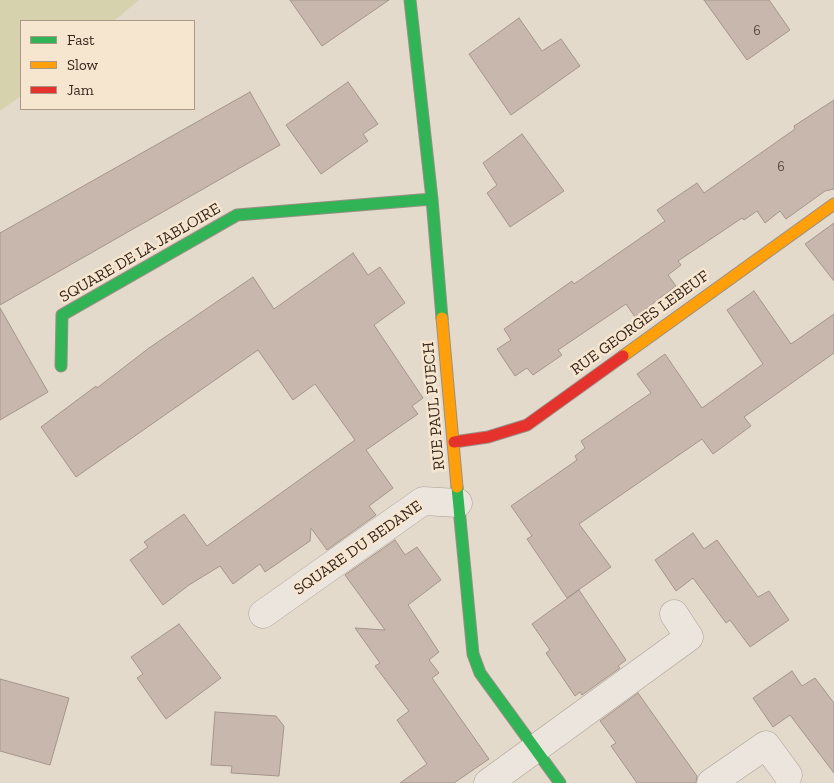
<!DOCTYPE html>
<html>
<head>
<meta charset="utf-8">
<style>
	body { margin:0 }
	#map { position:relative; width:834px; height:783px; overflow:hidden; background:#e4dacc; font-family:"Zilla Slab",serif }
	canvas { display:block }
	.legend { position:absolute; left:20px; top:20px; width:175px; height:90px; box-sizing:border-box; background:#f6e6d0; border:1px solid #a98; margin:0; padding:6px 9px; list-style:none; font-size:15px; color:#37261d }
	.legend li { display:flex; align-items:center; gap:10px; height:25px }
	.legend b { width:25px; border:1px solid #a98 }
</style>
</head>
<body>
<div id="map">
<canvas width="834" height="783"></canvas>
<ul class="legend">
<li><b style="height:6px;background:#30b455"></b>Fast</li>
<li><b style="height:6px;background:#ff9f0a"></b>Slow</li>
<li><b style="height:6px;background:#e5322d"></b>Jam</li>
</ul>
</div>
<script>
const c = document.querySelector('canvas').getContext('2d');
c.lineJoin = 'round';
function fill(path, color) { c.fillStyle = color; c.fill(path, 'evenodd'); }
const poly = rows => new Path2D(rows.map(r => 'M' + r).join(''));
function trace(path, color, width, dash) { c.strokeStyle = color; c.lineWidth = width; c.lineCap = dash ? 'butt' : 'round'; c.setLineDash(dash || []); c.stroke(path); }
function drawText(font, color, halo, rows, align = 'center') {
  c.font = font + ' "Zilla Slab",serif'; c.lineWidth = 5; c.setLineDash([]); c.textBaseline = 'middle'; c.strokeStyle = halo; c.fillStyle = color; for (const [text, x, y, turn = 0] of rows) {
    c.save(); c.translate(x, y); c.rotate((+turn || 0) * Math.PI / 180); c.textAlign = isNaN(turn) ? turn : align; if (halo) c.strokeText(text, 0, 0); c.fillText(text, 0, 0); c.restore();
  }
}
fill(poly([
	[0,0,139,0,114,21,21,21,21,96,0,111]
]), '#d7d2ae');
const building = poly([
	[290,0,389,0,322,46,290,0],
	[704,0,769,0,790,30,747,60,704,0],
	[519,18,542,51,561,39,580,66,511,115,469,54,519,18],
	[348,82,378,124,363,134,368,141,321,174,286,125,348,82],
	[250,92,280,145,0,305,0,233,250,92],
	[834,100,834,189,825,191,786,219,780,211,765,223,757,211,744,220,742,218,678,261,681,265,668,275,676,286,635,317,626,304,558,350,562,355,533,375,527,368,515,376,497,349,511,340,504,329,572,281,574,284,665,221,657,210,697,183,704,193,795,129,794,126,834,100],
	[522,134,564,191,510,227,487,193,497,185,483,163,522,134],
	[834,223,834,281,805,244,834,223],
	[353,253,368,275,380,267,405,303,374,325,423,398,412,406,418,414,366,450,393,488,369,506,376,515,327,550,311,528,310,541,265,572,260,564,233,584,220,566,189,585,163,605,130,560,148,547,144,542,184,514,207,546,355,440,315,384,293,400,258,350,76,477,41,427,96,386,97,388,149,348,253,277,274,309,353,253],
	[754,291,791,344,834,314,834,353,744,417,751,426,713,454,702,439,579,524,611,567,567,598,527,539,532,536,511,506,577,460,575,456,585,448,581,441,651,393,637,374,665,354,702,408,763,364,727,310,754,291],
	[0,308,48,392,0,420,0,308],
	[693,533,704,549,717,540,758,597,769,591,789,620,750,647,730,620,726,623,693,578,676,591,655,560,693,533],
	[395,540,405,555,417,547,441,580,408,605,439,652,429,660,439,673,432,678,489,759,454,783,400,783,427,764,397,720,409,711,375,666,380,663,355,628,385,630,345,575,395,540],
	[579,590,626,660,618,666,620,668,582,695,580,692,575,696,546,653,550,650,532,624,579,590],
	[179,624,221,678,166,719,137,678,143,674,131,657,179,624],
	[792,671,802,686,815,678,834,703,834,773,790,715,773,727,753,698,792,671],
	[0,679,69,698,50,765,0,751,0,679],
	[638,693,697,776,696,783,637,783,611,746,616,743,600,721,638,693],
	[215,712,276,716,284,726,279,776,231,773,232,766,211,765,215,712]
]);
fill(building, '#c8b7ac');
trace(building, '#a4958b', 1);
const street = poly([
	[263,614,423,501,458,503],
	[488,783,689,637,674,614],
	[711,783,766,745,788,775]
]);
const fast = poly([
	[410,0,432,199,442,318],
	[61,366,62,315,237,215,432,199],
	[457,487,473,654,480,673,560,783]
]);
const slow = poly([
	[442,318,457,487],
	[623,356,834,204]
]);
const jam = poly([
	[454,442,488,437,527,425,623,356]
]);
trace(street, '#a99f95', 29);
trace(fast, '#998f85', 13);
trace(slow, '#998f85', 13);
trace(jam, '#998f85', 13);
trace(street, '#ece5dd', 28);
trace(fast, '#30b455', 11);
trace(slow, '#ff9f0a', 11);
trace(jam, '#e5322d', 11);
drawText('14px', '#5b4a41', null, [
	["6",757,31],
	["6",781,167]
]);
drawText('16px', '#37261d', '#f6e6d0', [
	["SQUARE DE LA JABLOIRE",140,253,-30],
	["RUE GEORGES LEBEUF",640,323,-36],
	["RUE PAUL PUECH",434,406,-95],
	["SQUARE DU BEDANE",358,548,-35]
]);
</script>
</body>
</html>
